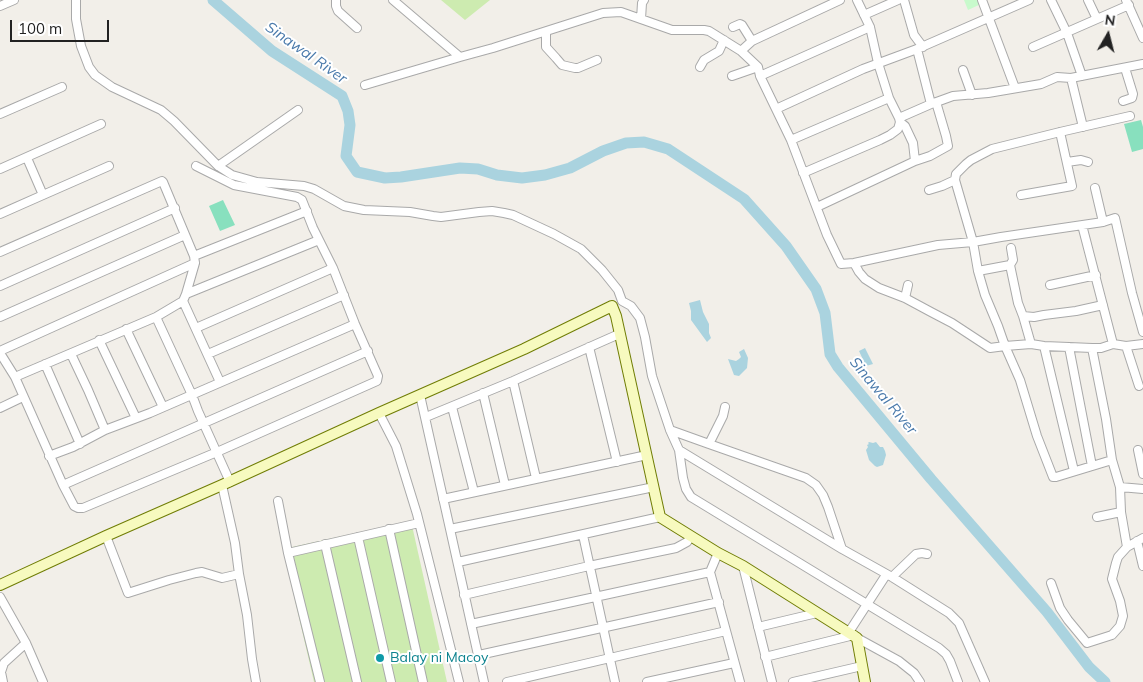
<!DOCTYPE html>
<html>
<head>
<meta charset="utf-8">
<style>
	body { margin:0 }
	#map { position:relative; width:1143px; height:682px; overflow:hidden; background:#f2efe9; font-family:Mulish,sans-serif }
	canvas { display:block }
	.north { position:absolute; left:1083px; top:10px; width:50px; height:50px; -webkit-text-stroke:4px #fff; paint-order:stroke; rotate:8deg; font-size:14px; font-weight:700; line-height:20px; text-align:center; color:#222 }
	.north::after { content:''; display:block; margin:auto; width:18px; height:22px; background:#222; clip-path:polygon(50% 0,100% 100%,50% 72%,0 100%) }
	.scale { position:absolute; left:10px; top:20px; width:99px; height:22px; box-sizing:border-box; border:2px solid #222; border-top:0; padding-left:6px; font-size:15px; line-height:18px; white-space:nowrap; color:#222; -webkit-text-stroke:4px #fff; paint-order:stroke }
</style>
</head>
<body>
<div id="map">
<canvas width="1143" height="682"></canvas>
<div class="north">N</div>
<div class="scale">100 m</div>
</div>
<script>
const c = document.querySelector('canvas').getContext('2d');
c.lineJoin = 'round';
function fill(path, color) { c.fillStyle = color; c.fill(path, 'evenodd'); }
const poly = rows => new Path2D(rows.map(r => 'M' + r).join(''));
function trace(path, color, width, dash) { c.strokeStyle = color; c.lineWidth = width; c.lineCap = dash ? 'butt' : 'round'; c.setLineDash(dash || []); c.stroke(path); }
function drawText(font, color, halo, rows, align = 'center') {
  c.font = font + ' Mulish,sans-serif'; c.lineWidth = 4; c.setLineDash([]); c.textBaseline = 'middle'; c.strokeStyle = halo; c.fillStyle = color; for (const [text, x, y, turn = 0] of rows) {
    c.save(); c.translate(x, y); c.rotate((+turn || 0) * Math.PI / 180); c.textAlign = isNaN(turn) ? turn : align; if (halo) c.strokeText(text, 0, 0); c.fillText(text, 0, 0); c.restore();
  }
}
fill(poly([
	[441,0,490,0,465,20],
	[411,521,447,682,314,682,283,549]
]), '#cdebb0');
fill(poly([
	[964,0,980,0,981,4,968,10]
]), '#c8facc');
fill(poly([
	[1141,120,1143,127,1143,149,1132,152,1124,124],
	[223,200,235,225,220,231,209,206]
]), '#88e0be');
fill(poly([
	[700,300,703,312,709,324,709,333,711,338,707,342,691,320,691,311,689,303],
	[865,348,873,364,866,366,859,351],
	[744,349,748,358,747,368,739,376,734,375,728,359,736,361,739,359,741,357,739,352],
	[869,442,873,443,876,442,880,447,883,447,885,451,886,455,883,465,877,467,875,466,869,460,866,450,868,447,867,445,869,444,868,443]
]), '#aad3df');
trace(poly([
	[213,0,272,51,342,96,348,111,350,125,346,156,357,172,385,178,401,177,460,168,478,169,497,175,522,178,545,175,570,168,603,151,626,143,644,142,668,149,744,199,786,246,816,289,825,313,830,354,838,367,931,479,1047,612,1089,667,1105,682]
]), '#aad3df', 11);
const street = poly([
	[76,0,76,19,81,46,89,67,95,75,112,87,161,110,174,121,218,166,232,175,257,182,304,186,314,189,344,206,364,210,410,212,433,216,441,217,479,212,492,211,504,213,513,215,554,234,581,249,602,270,618,290,622,301,631,306,640,318,645,337,652,376,670,430,679,450,842,549,892,577,949,613,959,623,985,682],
	[336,0,336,6,338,11,357,28],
	[904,0,914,35,923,47],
	[982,0,1015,88],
	[1051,0,1067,33,1082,76],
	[1088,0,1097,19],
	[1126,0,1143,38],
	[0,6,14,0],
	[864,15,898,0],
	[641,19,642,3,644,0],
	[733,27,740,24,742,25,752,41],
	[546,32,546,47,556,58,562,65,575,68,578,68,597,60],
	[1033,47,1129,5],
	[917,49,931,104],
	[741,51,752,41,840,0],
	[460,57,493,48,603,13,621,12,672,30,704,30,709,31,741,51,758,67,760,76,870,27],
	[700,67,704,60,719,51,724,40],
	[963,70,972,95],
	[732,76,758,67],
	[760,76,791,140,827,235,841,264,854,263,938,245,973,242,1001,237,1103,222,1115,218,1132,293,1143,332],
	[1071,78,1083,127],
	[365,85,460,57,393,0],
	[1123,101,1132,98,1133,94,1125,68],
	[776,109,863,69,917,49,1029,0],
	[0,114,62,87],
	[1130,116,1060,132,992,149,971,160,966,164,956,174,955,180,973,242,978,271,985,295,998,326,1005,346,1031,344,1044,346,1069,347,1092,348,1101,348,1113,344,1126,346,1143,344],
	[899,118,931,104,953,96,988,93,1041,84,1057,77,1071,78,1143,64],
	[900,122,905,126,913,143,915,161],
	[791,140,889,98],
	[1067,162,1081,160,1088,162],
	[218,166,298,110],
	[0,169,101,124],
	[803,173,880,140,890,135,898,129,900,122,899,118,889,98,878,63,870,27,857,0],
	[1095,188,1103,222],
	[929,190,942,186,955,180],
	[43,195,109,166],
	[1021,195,1072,186,1060,132],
	[817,207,915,161,930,156,948,146,946,136,936,102],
	[0,214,43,195,27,158],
	[1082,225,1113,344],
	[0,252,162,181,163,182,194,256,195,263,0,351],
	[194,256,307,211],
	[195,263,186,294,319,240],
	[854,263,859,272,865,279,879,288,905,298,931,312,952,323,990,348,1005,346,1020,380,1037,436,1053,477,1056,477,1112,460],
	[1010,265,1013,260,1011,248],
	[978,271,1010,265,1018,303,1023,316,1034,317,1044,315,1076,311,1103,305],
	[1050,285,1096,275],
	[0,286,175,208],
	[905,298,908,285],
	[183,301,220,382],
	[1023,316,1031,344],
	[0,317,185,235],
	[156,317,192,395,198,411,230,482],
	[196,328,333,268],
	[126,329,163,407],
	[99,340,136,418],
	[1044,346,1074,471],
	[1126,346,1139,386],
	[589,347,617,462],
	[1069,347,1092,466],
	[1092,348,1106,419,1112,460,1120,487,1121,512,1127,547],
	[0,353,15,377,63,485,74,506,78,508,83,508,217,452,377,381,378,376,355,324,333,268,313,228,302,200,297,197,234,185,196,166],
	[71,354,88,390,105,430],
	[208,354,344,295],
	[45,364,80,444],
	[15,377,156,317,183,301,186,294],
	[513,381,536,478],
	[483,393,505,485],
	[420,395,450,529,654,487],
	[452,407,474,492],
	[0,408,23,397],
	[379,413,396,446,417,514,459,682],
	[426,417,513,381,619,334],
	[670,430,709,444,723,416,725,407],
	[709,444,806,478,816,485,823,495,828,507,842,549],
	[679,450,683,478,686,489,691,497,939,648,946,654,950,661,958,682],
	[1138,450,1143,474],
	[49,456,73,447,105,430,150,413,355,324],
	[63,485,368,351],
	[222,485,235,543,239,574,247,615,252,659,256,682],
	[1120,487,1143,489],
	[443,499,647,455],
	[278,501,288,553,320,682],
	[1097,517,1121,512],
	[389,529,423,682],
	[450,529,484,682],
	[583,535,615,682],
	[106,536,128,593,169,580,196,573,202,572,222,578,239,574],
	[358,537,391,682],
	[1137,541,1143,566],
	[325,544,357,682],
	[288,553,419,523],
	[458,562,660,517],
	[743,566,772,682],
	[710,572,740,682],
	[892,577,916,554,922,553,927,554],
	[1051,583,1060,608,1068,620,1087,643,1112,635,1120,626,1123,616,1120,601,1112,579,1116,563,1118,557,1127,547,1143,538],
	[464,595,589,566,676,548,687,542,691,536],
	[0,597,26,643,4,663,1,672,3,682],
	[471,624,710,572,718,553],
	[758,627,817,613],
	[849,632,886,575],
	[857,638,899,661,914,673,920,682],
	[26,643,43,682],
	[479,655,719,602],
	[765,657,854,635],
	[507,682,726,631],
	[647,682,734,663],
	[793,682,862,666]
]);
const secondary = poly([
	[0,585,106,536,222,485,379,413,524,349,612,306,616,316,660,517,718,553,743,566,857,638,865,682]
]);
trace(street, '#a9a9a9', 10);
trace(secondary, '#707d05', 12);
trace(street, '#fff', 8);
trace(secondary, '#f7fabf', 10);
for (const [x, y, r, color] of [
	[380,658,5,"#0f9aa8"]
]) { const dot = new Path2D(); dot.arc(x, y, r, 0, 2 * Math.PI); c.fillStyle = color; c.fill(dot); trace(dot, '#fff', 2); }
drawText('14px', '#0d838f', '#fff', [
	["Balay ni Macoy",390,658]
], 'left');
drawText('italic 15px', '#4a7aab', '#fff', [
	["Sinawal River",306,53,35],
	["Sinawal River",883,396,50]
]);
</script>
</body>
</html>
